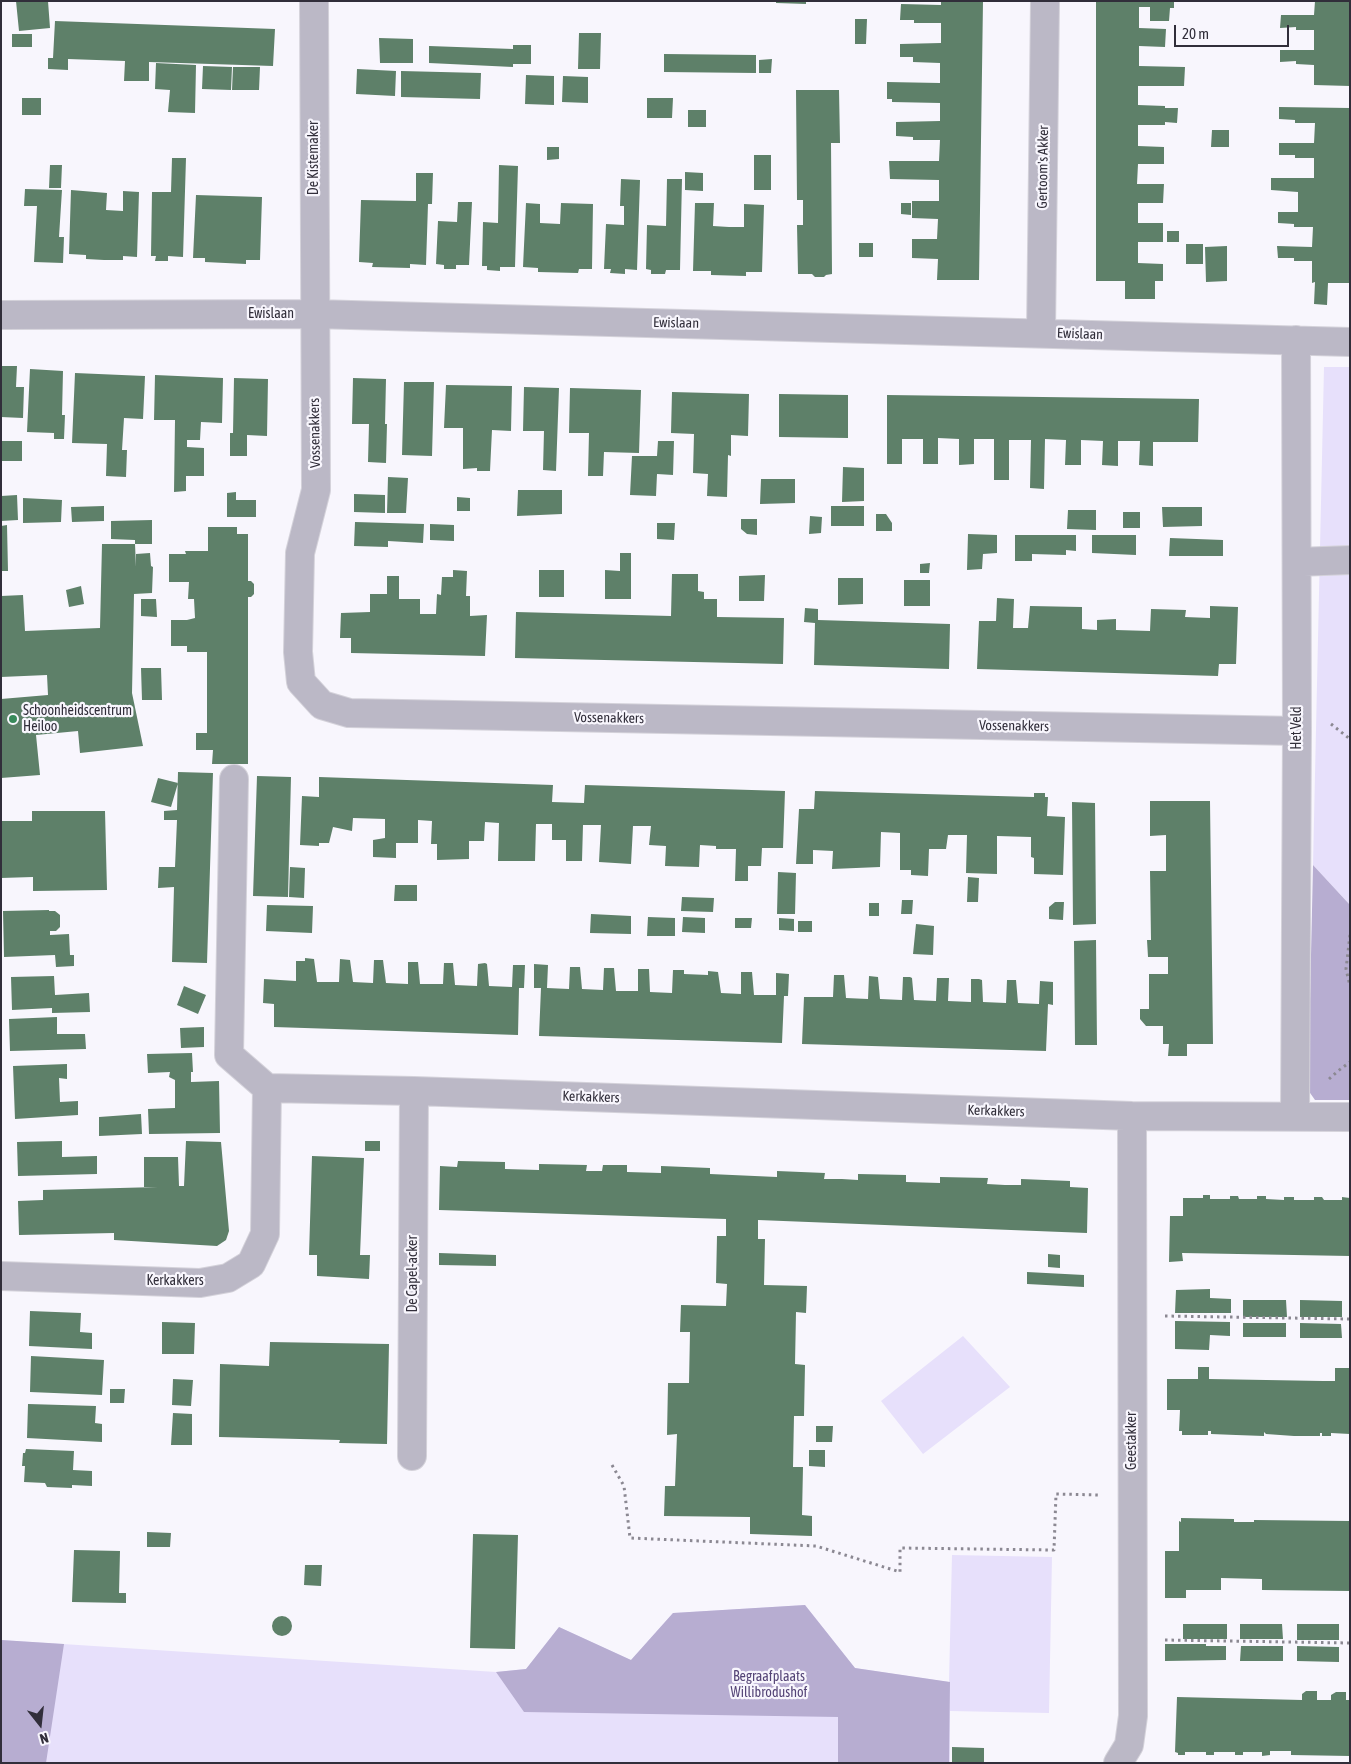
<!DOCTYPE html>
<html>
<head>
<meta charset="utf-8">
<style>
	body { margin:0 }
	#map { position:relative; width:1351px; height:1764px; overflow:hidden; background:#f8f6fd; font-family:"Asap Condensed",sans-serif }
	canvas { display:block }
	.frame { position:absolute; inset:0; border:2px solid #312e3a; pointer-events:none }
	.north { position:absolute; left:15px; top:1699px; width:50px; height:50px; -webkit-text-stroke:4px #f8f6fd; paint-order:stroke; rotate:164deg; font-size:14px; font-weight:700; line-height:20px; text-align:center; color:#312e3a }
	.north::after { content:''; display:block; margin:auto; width:18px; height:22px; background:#312e3a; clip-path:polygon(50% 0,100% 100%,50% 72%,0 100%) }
	.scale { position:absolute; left:1174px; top:25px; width:115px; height:22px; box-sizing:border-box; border:2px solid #312e3a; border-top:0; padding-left:6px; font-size:15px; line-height:18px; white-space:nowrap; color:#312e3a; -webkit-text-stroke:4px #f8f6fd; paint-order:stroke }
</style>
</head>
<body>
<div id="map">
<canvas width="1351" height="1764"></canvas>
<div class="frame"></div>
<div class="north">N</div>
<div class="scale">20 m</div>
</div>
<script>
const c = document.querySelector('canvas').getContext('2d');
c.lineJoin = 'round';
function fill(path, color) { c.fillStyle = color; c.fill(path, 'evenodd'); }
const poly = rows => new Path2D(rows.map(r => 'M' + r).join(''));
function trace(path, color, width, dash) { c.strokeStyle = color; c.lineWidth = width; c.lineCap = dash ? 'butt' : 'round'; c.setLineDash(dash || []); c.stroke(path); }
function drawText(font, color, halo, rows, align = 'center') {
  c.font = font + ' "Asap Condensed",sans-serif'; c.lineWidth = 4.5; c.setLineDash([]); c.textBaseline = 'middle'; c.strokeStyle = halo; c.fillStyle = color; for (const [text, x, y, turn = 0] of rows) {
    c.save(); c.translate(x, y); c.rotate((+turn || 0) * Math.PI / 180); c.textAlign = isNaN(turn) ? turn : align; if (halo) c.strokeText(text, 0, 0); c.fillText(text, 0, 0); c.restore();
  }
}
fill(poly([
	[1324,367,1350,367,1350,905,1313,865],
	[963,1336,1010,1387,923,1454,881,1401],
	[952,1555,1052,1557,1049,1713,950,1711,950,1763,1,1763,1,1640,496,1672,526,1669,559,1627,631,1660,673,1613,805,1605,855,1668,949,1682]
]), '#e7e0fb');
fill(poly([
	[1313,865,1350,905,1350,1100,1315,1100,1308,1090],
	[805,1605,855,1668,950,1682,949,1763,838,1763,838,1717,524,1712,496,1672,526,1669,559,1627,631,1660,673,1613],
	[1,1640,64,1644,46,1763,1,1763]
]), '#b7add1');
fill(poly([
	[16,1,48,1,50,28,19,31],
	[776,1,806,1,806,4,776,3],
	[941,1,983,1,979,280,937,280,938,259,912,258,912,239,937,239,938,219,912,218,912,201,939,201,939,180,890,179,889,161,939,161,940,140,913,140,913,137,896,136,896,122,940,121,940,103,892,102,892,99,887,99,887,82,940,83,940,63,913,62,913,57,900,57,900,44,941,43,941,23,914,23,914,20,900,20,901,4,941,5],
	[1096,1,1174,1,1174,8,1170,8,1169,21,1150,21,1150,7,1139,7,1139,28,1166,29,1165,47,1139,46,1139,66,1185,67,1184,86,1138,86,1138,105,1165,106,1165,108,1178,108,1177,123,1165,122,1165,125,1138,125,1138,146,1164,147,1164,164,1138,164,1137,184,1164,184,1163,203,1138,203,1138,223,1163,223,1163,242,1138,242,1138,263,1163,264,1163,281,1155,281,1155,299,1125,299,1125,281,1096,281],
	[1315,1,1350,1,1350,86,1314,85,1314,65,1296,64,1296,61,1280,62,1280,50,1314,50,1314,30,1296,30,1296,27,1280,28,1281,15,1314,15],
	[855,19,867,19,866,44,855,44],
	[55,21,275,29,273,66,149,62,149,81,124,81,125,61,68,59,68,70,48,69,48,58,53,58],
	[579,33,601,33,600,69,578,69],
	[12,34,32,34,32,47,12,47],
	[379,38,413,39,413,63,380,63],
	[513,45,531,45,531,64,513,64,513,67,429,63,429,46,513,49],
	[664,54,756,55,756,73,664,72],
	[772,59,771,73,759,73,759,60],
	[156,63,196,65,195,113,168,112,170,90,155,89],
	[203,66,232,67,231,90,202,89],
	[233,67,260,67,259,90,232,90],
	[357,69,396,71,395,96,356,94],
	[401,71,481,73,480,99,401,97],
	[526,75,554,76,554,105,525,104],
	[563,76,588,77,588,103,562,102],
	[796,90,839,90,840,143,831,143,832,274,826,275,824,277,815,277,812,274,798,274,797,225,803,225,803,200,797,200],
	[22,98,41,98,41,115,22,115],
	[647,98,673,98,672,118,647,118],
	[1279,107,1350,108,1350,283,1328,283,1327,305,1314,304,1315,282,1312,283,1312,261,1294,261,1294,258,1278,258,1277,246,1312,247,1313,227,1294,227,1294,224,1278,223,1278,212,1298,212,1298,192,1271,190,1271,178,1314,178,1314,158,1295,158,1295,155,1279,155,1279,143,1314,143,1315,123,1295,123,1295,120,1279,119],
	[688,110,706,110,706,127,688,127],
	[1212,130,1229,130,1229,147,1211,147],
	[547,147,559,147,559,159,547,160],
	[754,155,771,155,771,190,754,190],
	[172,158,186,158,183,257,168,256,168,261,155,261,156,256,151,256,152,192,171,192],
	[50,165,62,165,61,188,49,188],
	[499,165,518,166,515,267,500,267,500,271,487,270,487,266,482,266,483,222,498,223],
	[685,172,703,173,703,191,685,190],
	[416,173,433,173,432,204,428,204,426,265,410,264,410,268,372,267,373,263,359,262,361,200,416,201],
	[621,179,640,180,637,270,625,269,625,274,610,273,611,269,604,269,606,224,624,225,624,206,620,206],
	[667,179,682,179,680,270,666,270,665,274,651,274,651,270,646,269,647,225,666,226],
	[25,189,62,190,59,237,64,237,63,263,34,262,37,206,24,206],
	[71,190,107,193,106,210,123,211,123,191,139,192,137,257,123,256,123,260,104,260,86,259,86,255,69,254],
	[196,195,262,197,260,260,246,260,246,264,205,262,205,258,193,258],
	[458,202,472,202,469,265,456,265,456,269,444,269,444,265,436,264,438,221,457,222],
	[526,203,540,204,540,223,560,224,561,203,593,204,592,269,579,269,578,273,538,272,538,268,523,267],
	[695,203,714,203,713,226,729,227,744,227,744,204,764,205,762,272,746,272,746,276,711,275,711,271,693,271],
	[901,203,911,203,911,215,901,214],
	[1167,231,1179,231,1179,242,1167,242],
	[859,243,873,243,873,257,859,257],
	[1186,244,1203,244,1203,264,1186,264],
	[1227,246,1227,281,1206,282,1205,247],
	[1,366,17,366,16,387,24,387,23,418,1,417],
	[30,369,63,371,62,415,65,415,64,439,54,439,54,433,27,432],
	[75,373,145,376,143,419,124,418,122,450,127,450,126,477,106,476,107,444,72,443],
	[155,375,223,378,222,423,201,422,200,440,187,440,187,447,204,448,204,476,186,476,186,491,174,492,175,420,154,420],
	[234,378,268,379,267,436,247,435,247,456,230,456,230,433,233,433],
	[353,378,386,379,385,424,387,424,386,463,368,462,369,424,352,424],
	[404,382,434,382,432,456,402,455],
	[446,385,512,386,511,431,492,430,490,471,477,471,477,468,463,469,463,428,444,428],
	[524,387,559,388,556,471,543,470,544,431,523,431],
	[570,388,641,390,639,453,604,452,603,476,588,476,589,433,569,433],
	[672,392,749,394,748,436,731,435,731,456,728,455,727,497,707,496,708,474,693,473,694,434,671,433],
	[779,394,848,395,848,438,779,437],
	[887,395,1199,399,1198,442,1153,442,1153,466,1139,465,1140,441,1118,441,1118,466,1102,465,1103,441,1081,440,1081,465,1065,465,1066,440,1045,439,1044,489,1030,488,1031,440,1009,440,1009,480,994,480,994,439,974,439,974,464,959,465,959,439,938,438,938,464,923,464,923,439,902,439,902,464,887,464],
	[1,441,22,441,22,461,1,461],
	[658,441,674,441,673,475,657,474,656,496,630,495,632,456,657,456],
	[843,467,864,468,864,501,842,502],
	[388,477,408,478,406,513,387,513],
	[761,479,795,479,795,503,760,504],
	[518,490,562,490,562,514,517,516],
	[236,492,236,500,256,500,256,517,227,517,227,493],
	[354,494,385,495,385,513,354,512],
	[17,495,18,520,1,521,1,496],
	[457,497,470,498,470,511,457,511],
	[23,498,62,500,61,522,23,523],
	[104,506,104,521,72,522,71,507],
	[831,506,864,506,864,526,831,526],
	[1162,507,1202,507,1202,526,1163,527],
	[1068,510,1096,510,1096,530,1067,529],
	[1123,512,1140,512,1140,528,1123,528],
	[876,514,886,514,892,523,892,531,876,531],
	[810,516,822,517,821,533,809,534],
	[741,519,757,519,757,535,747,534,741,529],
	[152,520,152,544,135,544,135,540,111,539,111,521],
	[355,522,424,524,423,543,388,541,388,547,354,546],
	[657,523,675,523,674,540,657,539],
	[430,524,454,525,454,541,430,540],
	[7,525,8,571,1,571,1,526],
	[208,527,237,527,237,534,248,534,248,581,251,581,254,584,254,594,251,597,248,597,248,764,212,764,213,750,196,750,196,733,207,733,207,652,187,652,187,646,171,646,171,620,187,620,195,618,194,599,188,599,189,582,169,582,169,554,186,554,185,551,208,551],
	[968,534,997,535,997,553,983,554,982,569,967,570],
	[1015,535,1076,535,1076,551,1066,550,1066,555,1032,554,1032,561,1015,561],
	[1092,535,1136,535,1136,555,1092,553],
	[1170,538,1223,540,1223,556,1169,556],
	[102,544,135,544,136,567,136,554,150,553,151,566,153,567,152,593,134,594,132,693,143,746,80,753,78,731,36,735,40,775,1,778,1,699,48,695,47,675,1,677,1,596,23,595,25,631,100,628],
	[620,553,631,553,631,599,605,599,605,570,620,571],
	[930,563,929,573,920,573,920,564],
	[453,570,467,571,466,596,470,596,470,616,487,615,485,656,351,653,351,638,340,638,341,613,370,612,370,594,387,594,387,576,399,576,399,599,420,599,420,614,436,614,437,594,441,595,442,577,453,577],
	[539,570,564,570,564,597,539,597],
	[672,574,698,574,698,591,704,592,704,599,717,599,717,617,784,618,783,664,515,658,516,612,671,616],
	[765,575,764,601,739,601,739,576],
	[838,578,863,578,863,604,838,605],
	[904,580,930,580,930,606,904,606],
	[81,586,84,604,69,607,66,590],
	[997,598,1014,599,1013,628,1028,628,1030,606,1082,607,1082,629,1097,630,1097,620,1116,619,1116,630,1150,631,1151,609,1186,610,1185,617,1210,618,1210,606,1238,607,1236,664,1219,664,1218,676,977,669,979,621,996,621],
	[141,599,156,599,157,617,141,616],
	[805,608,818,609,818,620,950,624,949,669,814,665,815,623,804,622],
	[141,668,161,668,162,700,142,700],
	[178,772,213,773,207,963,172,962,174,887,158,888,159,867,175,867,177,820,164,820,164,811,177,810],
	[257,776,291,777,288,897,253,896],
	[319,777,553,785,552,802,584,803,585,785,785,791,783,848,762,848,761,866,748,866,748,881,735,881,736,849,716,849,716,846,700,845,699,867,665,866,666,846,649,845,651,826,633,826,631,864,599,862,601,825,583,825,582,861,566,861,566,840,552,840,552,824,536,824,535,861,498,861,499,823,485,822,484,841,469,841,469,859,437,860,437,844,431,844,432,821,418,820,418,843,396,843,396,858,373,857,373,840,385,838,385,819,353,818,352,831,333,827,329,843,319,843,319,846,300,845,302,796,319,797],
	[158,778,178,783,171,807,151,802],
	[815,791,1034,797,1034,793,1045,793,1045,797,1048,797,1047,816,1065,817,1063,875,1034,874,1034,858,1031,857,1031,837,997,836,997,874,966,873,967,835,948,835,946,849,929,849,928,876,911,875,911,870,900,870,900,833,881,832,880,867,832,869,833,851,813,850,813,864,796,864,799,809,814,809],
	[1150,801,1210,801,1213,1044,1187,1044,1187,1056,1168,1056,1169,1044,1163,1044,1163,1026,1146,1026,1140,1019,1140,1009,1149,1009,1149,974,1168,974,1168,957,1148,957,1147,940,1151,940,1150,871,1166,871,1166,835,1150,836],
	[1072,802,1095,803,1096,924,1073,925],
	[32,811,105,811,107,890,33,891,33,877,1,878,1,821,32,821],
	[290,867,305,868,304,898,289,897],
	[778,872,796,873,795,914,777,914],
	[968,877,979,878,978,902,967,902],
	[395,885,417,885,417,901,394,901],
	[682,897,714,898,713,912,681,911],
	[902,900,913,900,912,914,901,914],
	[1055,902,1064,902,1063,920,1049,919,1049,907],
	[869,903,879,903,879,916,869,916],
	[267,905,313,906,312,933,266,931],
	[49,910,49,911,55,911,60,915,60,927,56,931,50,931,50,935,69,934,70,955,74,955,74,966,56,967,55,955,4,957,3,911],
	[591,914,631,916,631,934,590,933],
	[648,917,675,918,675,936,647,936],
	[683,917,705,918,705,933,682,932],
	[735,918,752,918,751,928,735,928],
	[779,918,794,919,794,931,779,930],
	[798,921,812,921,812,932,798,932],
	[916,924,934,926,933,955,913,954],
	[1096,940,1097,1045,1075,1045,1074,941],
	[305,958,314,959,317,982,339,982,340,959,350,960,353,982,373,983,374,960,383,960,386,983,408,984,408,962,418,962,420,984,443,984,444,963,453,963,455,985,477,986,478,964,485,963,487,964,489,986,512,987,513,965,525,965,524,988,519,988,518,1035,274,1027,274,1004,263,1003,264,979,296,981,296,961,305,961],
	[534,964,548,965,547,988,569,989,570,967,580,967,582,989,603,990,604,968,614,968,616,991,638,991,638,969,649,969,650,992,672,993,673,970,684,970,684,974,708,975,708,971,718,972,721,993,741,994,741,972,752,972,754,995,776,995,776,973,789,974,788,996,784,996,782,1043,539,1036,541,988,534,988],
	[834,975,844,975,846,998,868,999,869,976,878,977,880,999,902,1000,903,977,910,977,912,978,914,1000,936,1001,937,978,949,978,948,1001,971,1002,971,979,979,979,982,980,983,1002,1006,1003,1007,980,1016,980,1018,1003,1039,1004,1040,981,1053,982,1053,1005,1048,1004,1046,1051,802,1044,804,997,833,997],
	[54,976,55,995,89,993,90,1012,52,1013,52,1008,12,1010,11,977],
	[184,986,206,995,198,1014,177,1005],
	[57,1017,57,1034,85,1034,86,1049,10,1051,9,1019],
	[204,1027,204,1047,181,1048,180,1028],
	[192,1053,193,1072,191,1072,191,1082,219,1081,220,1133,149,1134,148,1109,175,1108,175,1080,169,1077,170,1072,148,1073,147,1054],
	[67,1064,67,1079,59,1078,60,1102,78,1101,78,1115,15,1119,13,1066],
	[141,1114,142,1134,99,1136,99,1117],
	[62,1141,62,1157,97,1156,97,1174,18,1176,17,1142],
	[186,1141,221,1142,229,1231,226,1240,217,1246,114,1240,114,1233,19,1235,18,1201,43,1200,43,1190,158,1187,144,1187,144,1157,178,1157,179,1186,184,1186],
	[365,1141,380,1141,380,1151,365,1151],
	[312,1156,364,1158,360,1255,370,1255,369,1279,317,1276,317,1255,309,1255],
	[458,1161,505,1162,505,1169,539,1170,539,1164,587,1165,586,1171,602,1171,603,1165,627,1165,627,1172,661,1173,661,1166,710,1168,710,1174,777,1177,777,1171,825,1173,824,1179,842,1179,858,1180,858,1174,906,1175,906,1182,940,1183,940,1177,988,1178,987,1184,1005,1185,1021,1185,1021,1179,1070,1181,1070,1187,1088,1188,1087,1233,758,1220,758,1239,765,1239,764,1285,807,1286,806,1313,796,1312,795,1364,805,1365,804,1416,794,1416,793,1467,803,1467,802,1515,812,1516,812,1536,750,1534,750,1517,664,1516,665,1486,675,1486,677,1434,667,1435,668,1383,689,1383,690,1332,680,1332,681,1305,726,1306,727,1284,716,1283,717,1236,726,1236,726,1219,439,1210,440,1166,457,1167],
	[1203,1195,1210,1195,1210,1199,1230,1199,1230,1196,1238,1196,1239,1199,1257,1199,1257,1196,1266,1196,1266,1199,1284,1200,1284,1197,1294,1197,1294,1200,1314,1200,1314,1197,1322,1197,1324,1200,1342,1200,1342,1197,1350,1198,1350,1256,1182,1253,1183,1261,1169,1262,1170,1216,1183,1216,1183,1198,1203,1198],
	[439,1253,496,1255,496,1266,439,1265],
	[1048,1254,1060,1255,1060,1268,1048,1267],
	[1027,1272,1084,1275,1084,1287,1027,1284],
	[1210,1289,1210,1298,1231,1299,1231,1313,1175,1313,1176,1290],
	[1243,1300,1286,1300,1287,1317,1243,1317],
	[1300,1300,1342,1301,1342,1317,1300,1317],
	[30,1311,81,1313,80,1332,92,1333,92,1349,29,1346],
	[1175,1321,1230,1322,1230,1336,1210,1335,1209,1350,1175,1349],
	[162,1322,195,1323,194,1354,162,1354],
	[1243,1323,1286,1323,1286,1337,1243,1337],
	[1300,1323,1341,1324,1342,1338,1300,1338],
	[270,1342,389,1344,387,1444,339,1443,340,1440,219,1437,220,1364,269,1366],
	[31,1356,104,1360,102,1395,30,1392],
	[1198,1367,1209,1367,1209,1379,1323,1381,1335,1381,1335,1368,1349,1368,1350,1434,1331,1433,1331,1436,1322,1436,1322,1433,1320,1433,1320,1436,1294,1436,1266,1434,1264,1432,1264,1436,1236,1435,1211,1434,1211,1431,1208,1431,1208,1435,1182,1435,1182,1431,1179,1431,1180,1410,1167,1410,1167,1379,1198,1379],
	[173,1379,193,1380,191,1406,172,1405],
	[110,1389,125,1389,124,1403,110,1403],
	[28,1404,96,1406,95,1423,102,1424,102,1442,27,1438],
	[173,1413,192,1414,192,1445,171,1445],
	[816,1426,833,1426,832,1442,816,1442],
	[26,1449,74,1451,73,1470,92,1471,92,1486,72,1485,72,1488,47,1487,45,1483,24,1482,25,1466,22,1466,23,1453,25,1453],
	[809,1450,825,1450,825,1467,809,1466],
	[1181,1518,1234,1519,1234,1522,1254,1522,1254,1520,1350,1521,1350,1591,1262,1590,1262,1579,1221,1578,1221,1590,1186,1590,1186,1598,1165,1598,1165,1551,1179,1551,1179,1521,1181,1522],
	[147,1532,171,1533,170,1547,147,1547],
	[473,1534,518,1535,515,1649,470,1648],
	[74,1550,120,1551,119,1593,126,1593,126,1603,72,1602],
	[305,1565,322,1565,321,1586,304,1585],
	'272 1626a10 10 0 1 1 20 0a10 10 0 1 1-20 0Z',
	[1183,1624,1227,1624,1227,1639,1183,1639],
	[1240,1624,1282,1624,1283,1639,1240,1639],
	[1297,1624,1339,1624,1339,1640,1297,1640],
	[1165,1644,1206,1644,1206,1646,1226,1646,1226,1660,1165,1661],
	[1241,1646,1283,1646,1283,1661,1240,1661],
	[1297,1646,1339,1647,1339,1662,1297,1661],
	[1306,1691,1317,1691,1317,1700,1331,1700,1331,1695,1336,1692,1346,1692,1346,1700,1350,1700,1350,1756,1291,1755,1291,1751,1270,1751,1270,1755,1262,1756,1262,1752,1243,1752,1243,1755,1235,1755,1235,1752,1214,1752,1214,1755,1206,1755,1206,1752,1185,1752,1185,1755,1178,1755,1178,1753,1175,1752,1177,1697,1302,1700,1302,1694],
	[952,1747,984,1748,984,1763,952,1763]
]), '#5e8069');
const minor = poly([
	[314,1,316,490,300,553,298,652,301,682,322,705,349,713,1297,731],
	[1,315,314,314,1350,342],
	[1041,332,1045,1],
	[1297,562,1350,560],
	[234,779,229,1055,267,1088],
	[1295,1116,1297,731,1296,340],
	[1,1276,200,1283,228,1278,251,1264,265,1234,267,1088,414,1091,1132,1116,1350,1117],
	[412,1456,414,1091],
	[1118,1763,1129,1745,1133,1716,1132,1116]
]);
trace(minor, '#d4d2da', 30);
trace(poly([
	[1331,724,1350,739],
	[1350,935,1346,969,1350,986],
	[1329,1079,1338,1071,1350,1062],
	[1165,1316,1350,1319],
	[612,1465,624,1486,630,1538,816,1546,900,1572,900,1548,1054,1550,1056,1494,1099,1495],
	[1165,1640,1350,1643]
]), '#8b8892', 3, [2.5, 4]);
trace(minor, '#bbb8c6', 28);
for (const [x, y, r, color] of [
	[13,719,5,"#38895a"]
]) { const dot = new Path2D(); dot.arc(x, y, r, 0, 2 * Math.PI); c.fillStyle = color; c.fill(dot); trace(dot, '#f8f6fd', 2); }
drawText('14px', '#312e3a', '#f8f6fd', [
	["De Kistemaker",314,158,-90],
	["Gertoom's Akker",1043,167,-89],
	["Ewislaan",271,314],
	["Ewislaan",676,323,1],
	["Ewislaan",1080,334,2],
	["Vossenakkers",315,433,-91],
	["Vossenakkers",609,718,1],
	["Vossenakkers",1014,726,1],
	["Het Veld",1297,728,-90],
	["Kerkakkers",591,1097,2],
	["Kerkakkers",996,1111,2],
	["De Capel-acker",413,1274,-90],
	["Kerkakkers",175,1281],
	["Geestakker",1132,1441,-90]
]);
drawText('14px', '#312e3a', '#f8f6fd', [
	["Schoonheidscentrum",23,711],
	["Heiloo",23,727]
], 'left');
drawText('14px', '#544476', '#f8f6fd', [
	["Begraafplaats",769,1677],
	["Willibrodushof",769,1693]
]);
</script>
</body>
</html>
